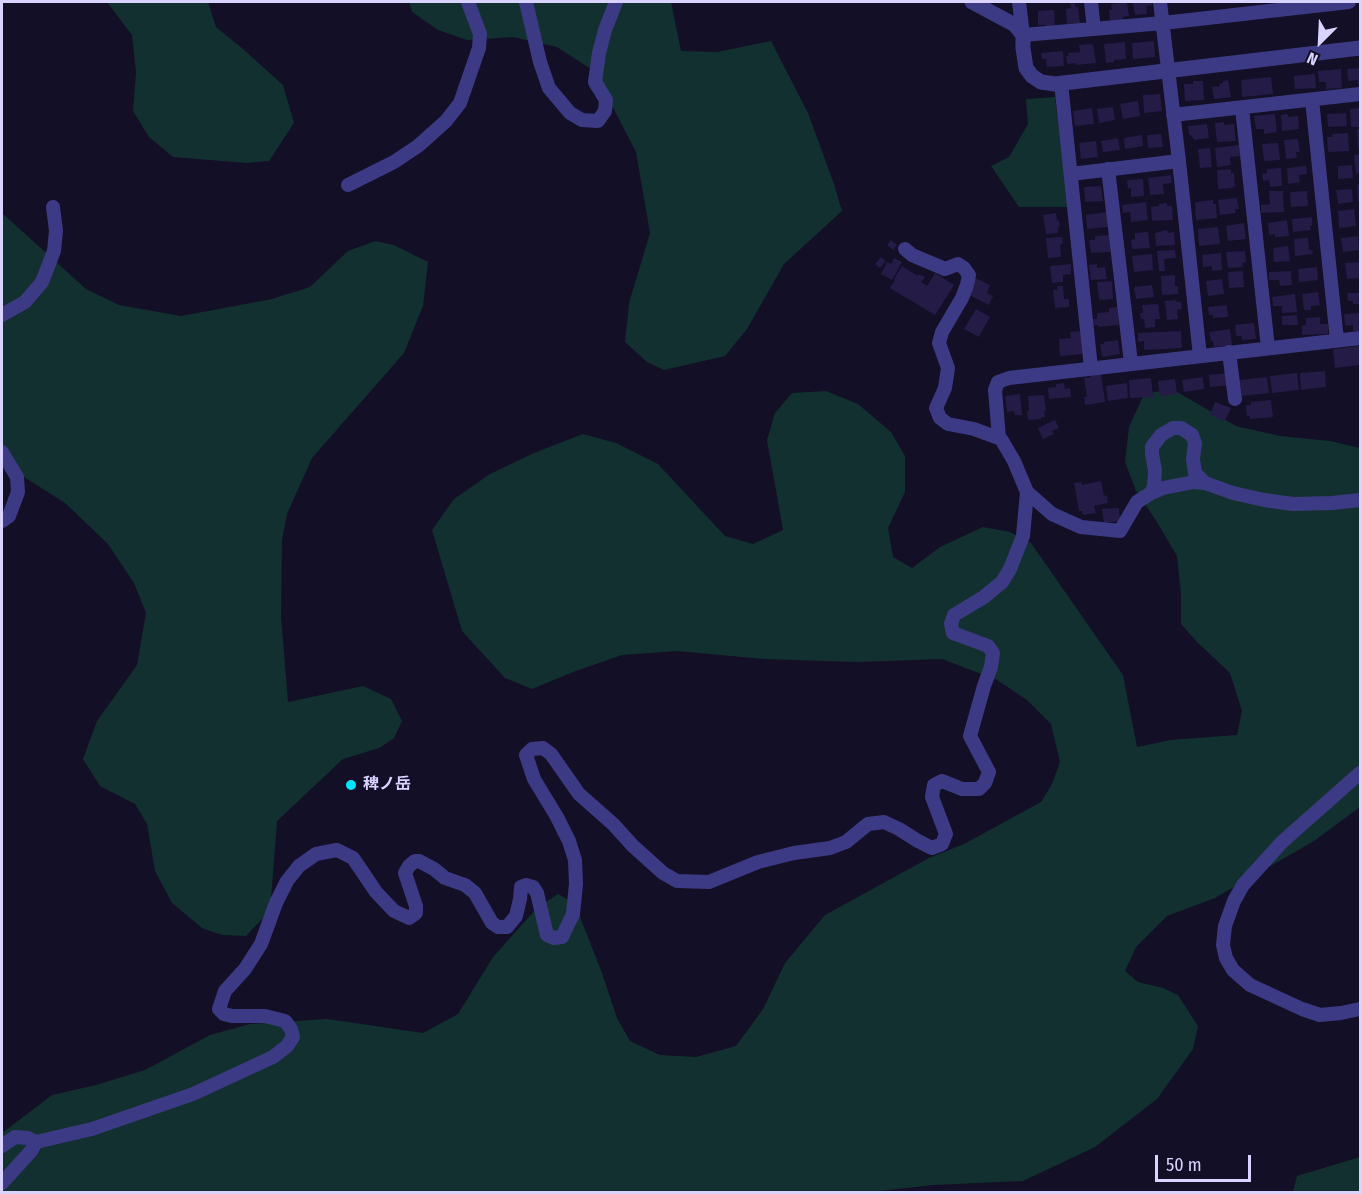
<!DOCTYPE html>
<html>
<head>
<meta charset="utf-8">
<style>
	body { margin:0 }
	#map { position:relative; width:1362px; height:1194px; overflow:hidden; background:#130f26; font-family:"Fira Sans Condensed",sans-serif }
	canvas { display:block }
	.frame { position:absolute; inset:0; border:3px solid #d9d4ff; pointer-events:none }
	.north { position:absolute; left:1290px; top:12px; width:60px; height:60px; -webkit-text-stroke:4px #130f26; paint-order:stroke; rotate:204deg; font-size:16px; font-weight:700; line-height:24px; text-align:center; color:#d9d4ff }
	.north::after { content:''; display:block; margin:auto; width:21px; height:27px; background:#d9d4ff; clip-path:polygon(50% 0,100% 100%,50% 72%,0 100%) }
	.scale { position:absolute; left:1155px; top:1155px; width:96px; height:27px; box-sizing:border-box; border:3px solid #d9d4ff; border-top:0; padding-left:8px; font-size:18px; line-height:21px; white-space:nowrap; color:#d9d4ff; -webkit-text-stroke:4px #130f26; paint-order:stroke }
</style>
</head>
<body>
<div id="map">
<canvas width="1362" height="1194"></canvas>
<div class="frame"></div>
<div class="north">N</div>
<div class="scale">50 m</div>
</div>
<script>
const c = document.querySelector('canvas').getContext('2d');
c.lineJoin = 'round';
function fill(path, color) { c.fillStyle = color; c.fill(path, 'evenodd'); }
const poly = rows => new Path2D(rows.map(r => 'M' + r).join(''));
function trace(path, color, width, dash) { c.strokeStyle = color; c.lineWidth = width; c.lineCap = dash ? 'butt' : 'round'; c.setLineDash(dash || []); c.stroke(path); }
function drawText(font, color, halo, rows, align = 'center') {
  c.font = font + ' "Fira Sans Condensed","Noto Sans JP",sans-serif'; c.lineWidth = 4.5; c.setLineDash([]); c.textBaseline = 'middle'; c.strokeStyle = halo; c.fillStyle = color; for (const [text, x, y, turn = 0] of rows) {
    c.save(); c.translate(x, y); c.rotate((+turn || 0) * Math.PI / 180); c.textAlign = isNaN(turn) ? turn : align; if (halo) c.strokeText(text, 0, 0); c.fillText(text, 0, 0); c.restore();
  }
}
fill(poly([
	[107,2,208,2,216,27,243,49,283,85,294,123,269,161,247,163,173,157,149,137,133,111,136,72,132,35],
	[409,2,671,2,681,51,717,52,771,41,808,113,834,184,842,211,784,264,747,329,725,356,664,370,647,362,625,342,629,303,650,233,636,152,594,71,557,47,513,37,467,40,438,30,412,12],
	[1055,97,1068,207,1019,207,991,166,1009,157,1028,124,1026,99],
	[2,213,86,289,119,305,181,316,272,299,310,287,348,251,375,241,394,245,428,262,423,306,404,353,312,458,287,514,282,540,281,617,288,702,363,686,391,699,402,721,394,738,379,748,343,759,277,821,270,911,246,936,222,935,202,928,172,903,155,871,147,824,135,804,100,786,83,759,97,721,137,665,146,613,134,583,108,544,65,503,2,463],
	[1172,389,1236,426,1280,436,1330,441,1360,448,1360,807,1314,841,1215,898,1167,916,1136,947,1125,971,1138,982,1163,988,1178,995,1198,1026,1193,1049,1157,1099,1095,1147,1023,1181,933,1185,879,1191,875,1192,2,1192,2,1133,52,1095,96,1085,145,1070,210,1035,250,1024,327,1019,423,1033,458,1014,493,957,537,908,558,894,575,904,602,973,617,1018,630,1041,660,1055,696,1057,736,1046,763,1009,785,963,825,915,929,858,964,844,1041,802,1052,784,1060,762,1051,724,1027,700,997,680,942,659,857,662,764,659,677,651,622,655,573,672,532,689,505,678,462,631,432,530,454,499,490,474,534,453,583,434,616,443,658,464,725,536,753,544,783,530,767,440,775,413,792,393,826,391,858,404,891,432,905,456,905,492,888,528,893,557,912,568,940,547,983,527,1010,532,1031,543,1123,675,1137,747,1170,740,1237,735,1242,711,1230,673,1197,642,1181,624,1181,594,1177,556,1157,522,1136,491,1125,462,1129,427,1144,394],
	[1360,1157,1360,1192,1293,1192,1297,1176]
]), '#12302f');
fill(poly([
	[1127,2,1129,16,1123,17,1123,20,1110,21,1109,10,1112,10,1111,4],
	[1133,2,1152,2,1152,5,1146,6,1147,14,1135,15],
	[1070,3,1075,3,1075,7,1078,7,1080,23,1067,24,1066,9,1071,8],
	[1054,10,1055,25,1052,25,1052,28,1046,28,1046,25,1038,25,1038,11],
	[1154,41,1155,57,1133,59,1132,43],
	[1125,42,1126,59,1114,60,1114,62,1106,63,1104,44],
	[1093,44,1096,63,1076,65,1076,63,1067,64,1066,56,1069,56,1068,53,1080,52,1079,45],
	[1063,51,1064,66,1047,67,1046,59,1042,59,1041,53],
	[1360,68,1360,85,1358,85,1358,80,1348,81,1347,69],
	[1341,69,1342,88,1326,89,1326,82,1319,82,1318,71],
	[1315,74,1316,88,1295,89,1294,76],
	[1271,77,1273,94,1242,97,1241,80],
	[1228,80,1231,97,1214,99,1212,87,1220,86,1219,84,1223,83,1223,81],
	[1193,81,1203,81,1204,100,1185,101,1184,84,1193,84],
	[1160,94,1162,111,1144,113,1143,95],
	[1138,101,1140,116,1123,119,1120,104],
	[1113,107,1115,120,1099,123,1097,109],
	[1092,108,1094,124,1075,126,1073,111],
	[1360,108,1360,127,1351,127,1350,109],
	[1346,113,1347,126,1328,127,1327,114],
	[1275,114,1277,132,1264,134,1264,129,1256,129,1254,116],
	[1288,114,1288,117,1298,116,1299,129,1282,131,1281,115],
	[1224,122,1224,125,1234,124,1236,141,1217,142,1215,123],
	[1207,124,1209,138,1194,140,1191,135,1189,135,1188,126],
	[1357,129,1360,129,1360,149,1358,149],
	[1348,133,1349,151,1328,152,1327,137,1333,137,1332,134],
	[1161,134,1163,147,1148,148,1147,135],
	[1142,135,1143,146,1125,149,1124,138],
	[1118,138,1120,150,1103,152,1101,141],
	[1298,139,1300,152,1296,152,1297,158,1286,159,1284,140],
	[1096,141,1098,157,1081,159,1079,143],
	[1278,143,1280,160,1264,161,1262,144],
	[1239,145,1240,156,1230,157,1231,165,1217,167,1215,148],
	[1210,148,1212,167,1200,168,1198,149],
	[1360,154,1360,173,1356,174,1354,155],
	[1352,165,1353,178,1338,179,1338,166],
	[1306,166,1307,174,1299,175,1300,182,1288,184,1287,168],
	[1281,168,1282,186,1270,187,1269,180,1263,181,1262,174,1267,173,1267,169],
	[1231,169,1231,173,1234,173,1235,186,1233,186,1233,188,1218,189,1217,170],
	[1171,175,1172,183,1163,184,1164,194,1150,195,1148,178],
	[1143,179,1144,196,1131,197,1131,188,1128,189,1127,180],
	[1360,184,1360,201,1358,201,1357,185],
	[1101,186,1103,201,1085,202,1084,187],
	[1352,189,1353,202,1338,204,1336,190],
	[1269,191,1283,191,1284,212,1261,213,1261,205,1270,204],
	[1307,191,1308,206,1291,207,1290,192],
	[1237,198,1239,209,1235,209,1236,213,1220,215,1218,200],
	[1213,200,1213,204,1216,204,1217,218,1196,220,1195,202],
	[1146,202,1148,220,1131,222,1130,212,1123,213,1122,205],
	[1167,203,1167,206,1172,206,1173,220,1152,221,1151,207,1159,206,1159,204],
	[1354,209,1356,226,1339,228,1338,211],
	[1107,212,1108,227,1087,229,1086,215],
	[1056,213,1057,221,1059,220,1060,227,1058,227,1058,233,1046,234,1043,215],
	[1312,217,1312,226,1310,226,1311,230,1293,232,1292,219],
	[1287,220,1289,236,1275,237,1275,234,1269,235,1268,223],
	[1244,223,1246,239,1228,241,1226,226],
	[1218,227,1220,244,1199,246,1198,229],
	[1167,230,1168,233,1174,232,1175,245,1156,246,1155,233],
	[1148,232,1150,248,1132,249,1131,240,1135,239,1135,233],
	[1110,235,1111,252,1091,253,1089,240,1095,240,1095,236],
	[1358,236,1359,250,1343,252,1341,238],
	[1062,237,1063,244,1060,244,1061,257,1048,258,1046,238],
	[1308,238,1309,250,1312,250,1313,254,1295,256,1294,239],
	[891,240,897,245,893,250,887,245],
	[1288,246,1290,261,1274,262,1273,248],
	[1175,250,1176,258,1164,259,1165,271,1159,271,1157,251],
	[1245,251,1246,262,1242,263,1243,267,1228,268,1226,252],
	[1221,253,1222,270,1212,271,1212,266,1203,267,1202,255],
	[1152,254,1153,270,1134,272,1132,256],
	[881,257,886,261,880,268,875,264],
	[894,258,902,262,892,280,881,274,887,262,891,264],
	[1360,262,1360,278,1347,279,1345,263],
	[1071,264,1071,274,1063,275,1063,282,1052,283,1050,266],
	[1097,264,1097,268,1105,267,1107,279,1091,280,1089,265],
	[902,266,918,276,919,274,925,277,921,282,927,286,935,273,954,285,935,315,890,288,895,280,894,279],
	[1317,267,1318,280,1299,282,1298,269],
	[1243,271,1244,287,1229,288,1228,272],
	[1291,271,1292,285,1280,286,1279,280,1269,280,1269,272],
	[1175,275,1175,286,1178,286,1178,294,1162,295,1161,276],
	[973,277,990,285,987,293,993,296,989,305,969,295],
	[1222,279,1224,294,1208,296,1206,281],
	[1112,281,1113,299,1099,300,1097,282],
	[1152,285,1154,297,1136,299,1134,287],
	[1057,286,1063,286,1064,299,1069,299,1069,307,1055,308,1053,290,1058,290],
	[1318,292,1320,305,1311,306,1311,310,1304,310,1302,294],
	[1347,293,1360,293,1360,304,1353,304,1353,301,1348,301],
	[1295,294,1297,312,1282,313,1282,306,1273,306,1272,297],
	[1176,300,1176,302,1181,302,1182,309,1177,310,1178,319,1167,320,1165,301],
	[1158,304,1160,319,1155,319,1155,327,1145,328,1144,319,1141,319,1140,313,1143,313,1142,305],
	[1227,305,1228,317,1213,318,1213,315,1209,315,1208,307],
	[1118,307,1119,325,1098,327,1098,325,1094,325,1093,319,1097,319,1097,313,1109,312,1109,308],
	[976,309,990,317,979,337,964,329],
	[1360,313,1360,331,1353,331,1353,325,1345,326,1344,314],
	[1297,315,1298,325,1282,325,1282,316],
	[1320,317,1320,324,1328,324,1328,334,1302,335,1302,326,1306,325,1306,318],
	[1254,323,1256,339,1242,340,1242,336,1236,336,1235,325],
	[1230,329,1232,345,1214,347,1213,341,1211,341,1209,332],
	[1081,331,1083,354,1060,356,1059,339,1071,338,1070,332],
	[1181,331,1182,348,1144,350,1144,341,1138,342,1138,333],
	[1118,340,1120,354,1102,357,1100,344,1104,344,1104,342],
	[1360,346,1360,365,1335,368,1333,349],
	[1325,371,1326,387,1301,390,1300,373],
	[1230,373,1231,385,1210,387,1209,375],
	[1297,373,1299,390,1272,393,1270,376],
	[1101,374,1105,402,1085,405,1084,397,1087,397,1084,378,1091,377,1091,375],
	[1203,377,1204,389,1184,392,1182,380],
	[1267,377,1269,393,1242,396,1240,380],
	[1151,378,1153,397,1130,398,1129,380],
	[1175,379,1177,394,1160,396,1158,381],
	[1064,383,1065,389,1070,388,1071,397,1049,399,1048,388,1056,387,1056,384],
	[1127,383,1128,398,1108,401,1106,386],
	[1020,394,1022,415,1015,415,1014,411,1007,412,1005,396],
	[1044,395,1046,411,1044,411,1045,417,1041,417,1041,419,1028,420,1027,411,1029,411,1028,396],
	[1271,400,1273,417,1250,419,1250,416,1247,416,1246,405,1251,405,1251,402],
	[1215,402,1231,408,1225,421,1210,415],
	[1055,420,1059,428,1052,431,1054,434,1043,439,1038,428],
	[1101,481,1104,496,1107,495,1108,503,1094,506,1096,513,1083,515,1082,511,1079,511,1074,483,1081,482,1082,485],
	[1119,508,1120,521,1104,523,1102,509]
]), '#241b47');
trace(poly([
	[526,2,540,62,549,88,570,113,582,120,598,121,605,111,606,100,595,82,599,53,605,30,616,2],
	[1019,2,1023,35,1163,23,1349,2],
	[1091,2,1094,29],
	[1160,2,1179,161,1200,356],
	[1061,83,1091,368],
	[1312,100,1337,340],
	[1242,108,1268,348],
	[1173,115,1360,94],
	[1108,169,1131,363],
	[1071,174,1179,161],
	[348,185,394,162,418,146,446,121,460,103,479,48,480,34,468,2],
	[905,249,912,255,945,269,958,264,964,268,969,275,967,285,962,298,942,332,939,343,948,368,945,388,936,408,940,418,948,424,974,429,1001,439,1014,461,1027,492,1052,514,1081,527,1120,531,1137,502,1151,493,1154,487,1155,470,1152,454,1152,447,1161,435,1173,428,1181,428,1192,435,1195,443,1193,459,1195,473,1205,483,1233,493,1264,500,1293,504,1332,503,1360,500],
	[2,315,25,302,42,282,54,251,56,231,53,207],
	[1229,352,1235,399],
	[999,438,995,390,998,382,1009,378,1360,338],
	[2,452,17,477,18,492,9,516,2,521],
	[1151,493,1163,488,1194,482,1205,483],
	[1360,773,1282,842,1243,885,1234,901,1225,926,1223,945,1226,958,1233,970,1250,985,1302,1009,1320,1015,1341,1013,1360,1009],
	[2,1146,15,1137,28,1138,36,1142,92,1129,193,1094,273,1057,287,1046,293,1037,291,1029,285,1021,265,1016,232,1016,224,1014,219,1009,225,991,245,969,261,944,276,903,287,881,299,866,316,854,337,850,353,858,376,892,394,911,409,918,416,913,416,906,405,873,409,866,415,861,419,861,434,869,445,878,465,885,475,893,492,923,498,927,507,927,516,916,520,899,521,887,526,885,533,887,537,893,547,935,554,938,562,937,573,914,576,884,575,860,569,841,557,817,534,779,526,755,532,749,543,748,551,754,579,794,613,824,633,846,663,873,677,881,709,882,758,862,794,853,830,848,846,842,868,824,884,822,899,829,918,841,932,848,942,844,946,834,932,797,934,785,942,781,962,789,979,789,985,783,989,772,970,736,984,686,991,667,993,653,988,646,953,633,951,624,954,615,984,597,1002,582,1010,569,1023,536,1027,492],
	[2,1183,31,1151,36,1142]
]), '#3d3a85', 14);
trace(poly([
	[972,2,1015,25,1023,35,1023,48,1026,68,1032,76,1041,82,1055,84,1360,48]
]), '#3d3a85', 15);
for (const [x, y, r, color] of [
	[351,785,6,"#00e5ff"]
]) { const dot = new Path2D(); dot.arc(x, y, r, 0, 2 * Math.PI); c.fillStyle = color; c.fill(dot); trace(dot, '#130f26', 2); }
drawText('bold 16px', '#d9d4ff', '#130f26', [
	["稗ノ岳",363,785]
], 'left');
</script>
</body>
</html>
